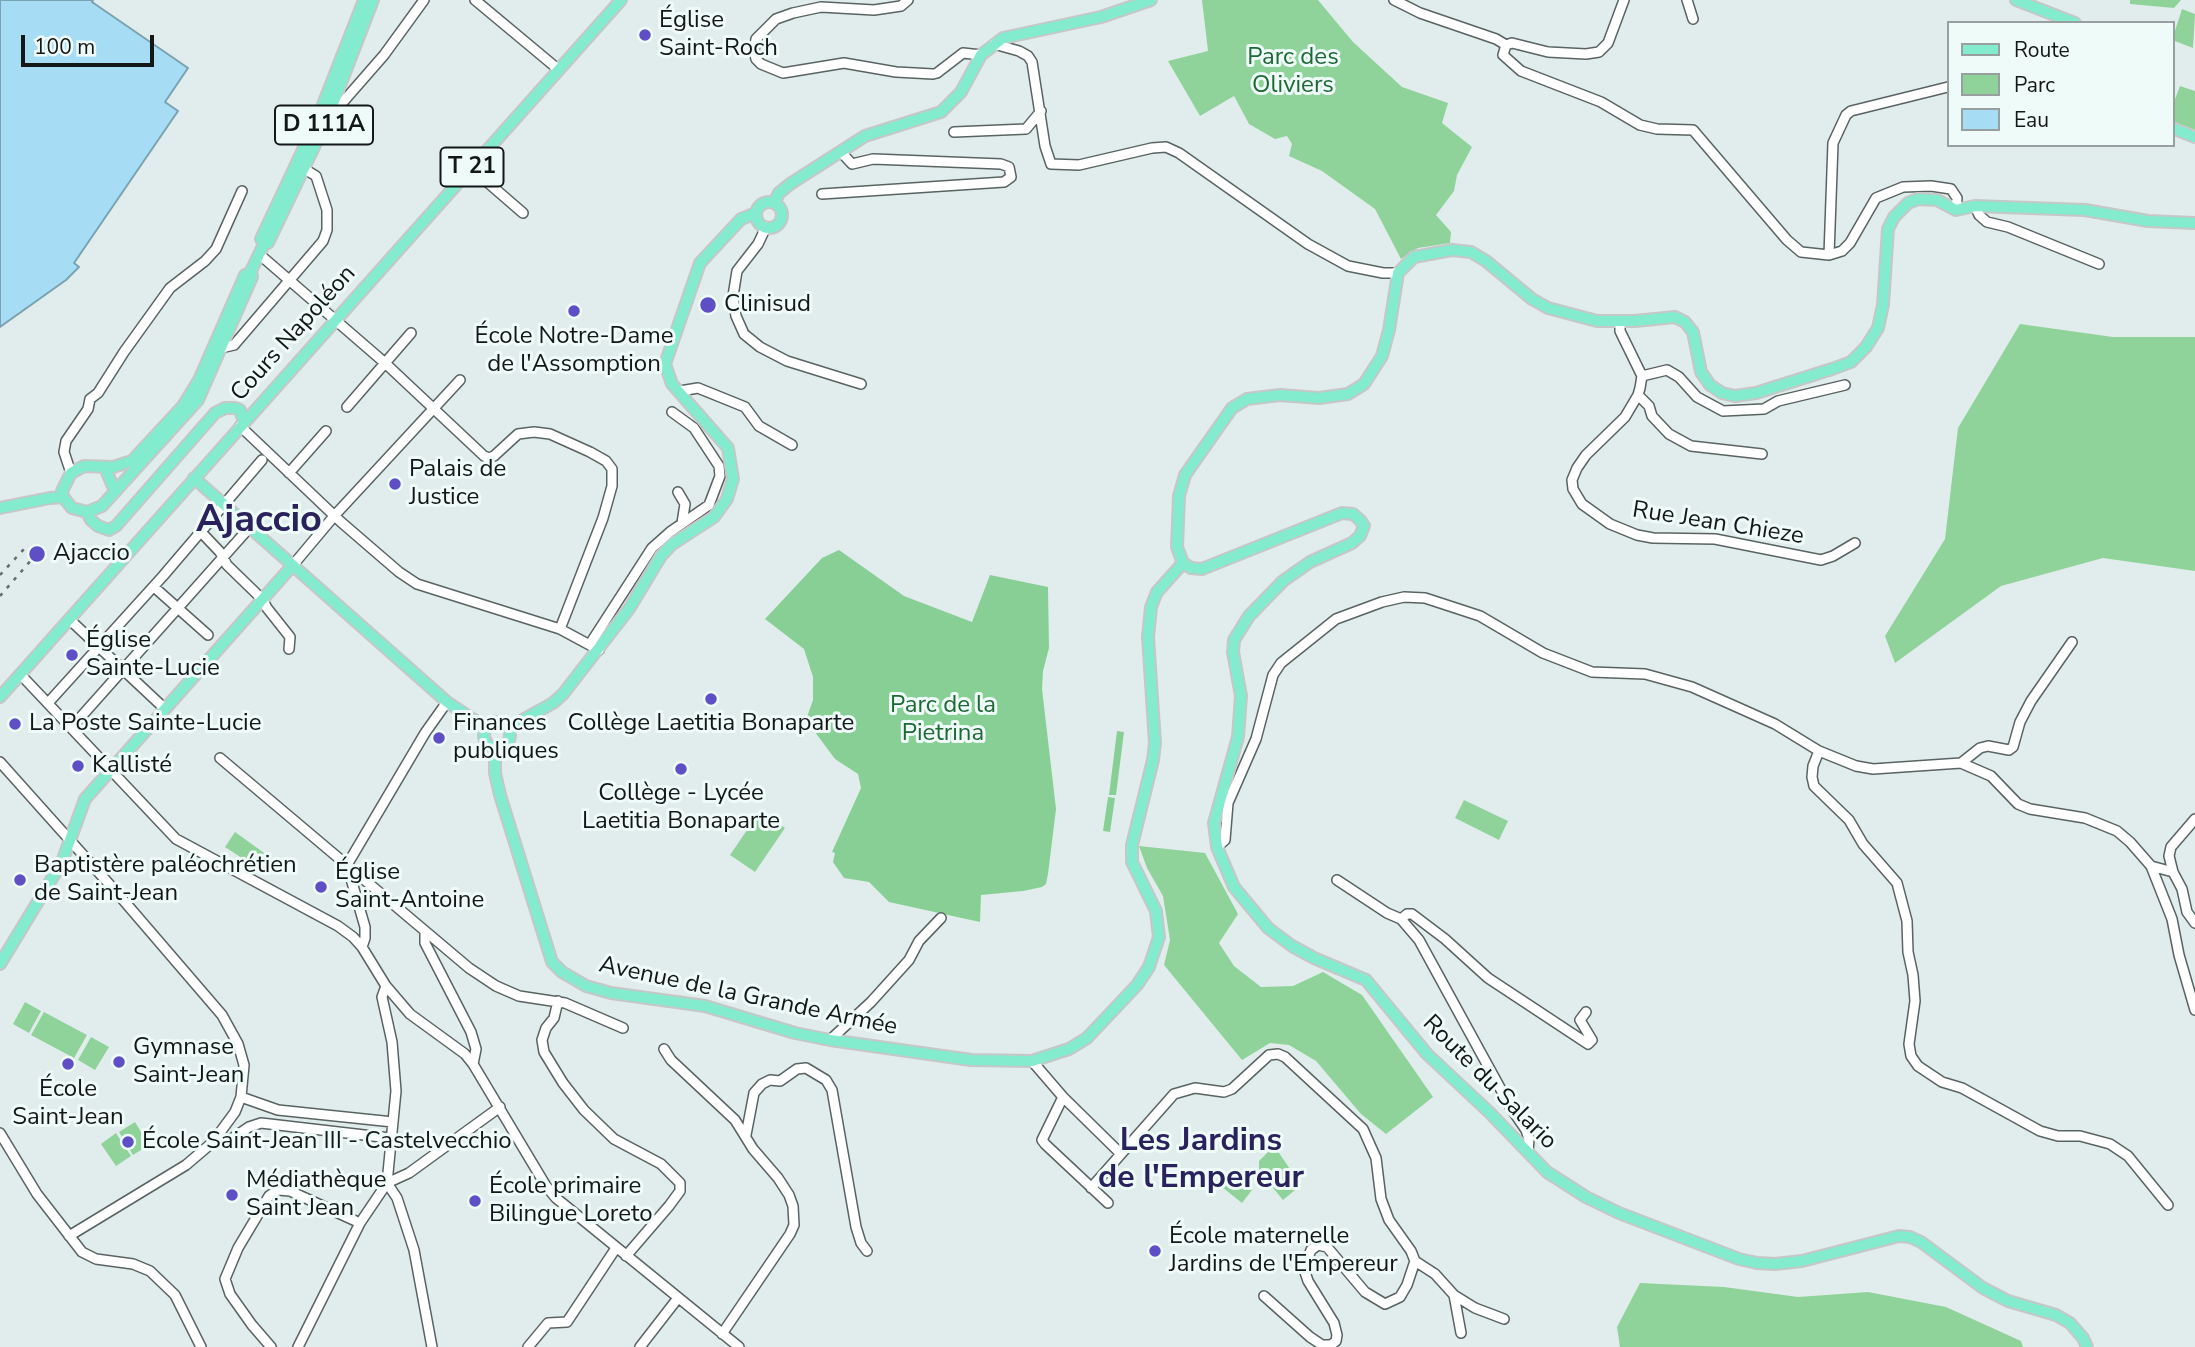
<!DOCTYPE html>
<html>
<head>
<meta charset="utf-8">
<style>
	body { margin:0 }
	#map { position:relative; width:2195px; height:1347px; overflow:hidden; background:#e1edec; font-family:"Nunito Sans",sans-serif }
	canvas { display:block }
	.legend { position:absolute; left:1947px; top:21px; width:228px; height:126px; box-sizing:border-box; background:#effbf9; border:2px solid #97a09f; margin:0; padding:9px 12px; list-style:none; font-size:21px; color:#131717 }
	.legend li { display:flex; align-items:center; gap:14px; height:35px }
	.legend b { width:35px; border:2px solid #97a09f }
	.scale { position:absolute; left:21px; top:35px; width:133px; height:32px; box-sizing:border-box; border:4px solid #131717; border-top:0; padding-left:9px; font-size:21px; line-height:24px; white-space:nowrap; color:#131717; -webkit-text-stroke:5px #effbf9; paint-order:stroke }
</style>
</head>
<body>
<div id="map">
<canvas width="2195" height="1347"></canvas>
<ul class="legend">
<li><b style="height:9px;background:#83ebce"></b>Route</li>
<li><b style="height:19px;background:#8fd39b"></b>Parc</li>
<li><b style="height:19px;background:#a6ddf4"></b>Eau</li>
</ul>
<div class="scale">100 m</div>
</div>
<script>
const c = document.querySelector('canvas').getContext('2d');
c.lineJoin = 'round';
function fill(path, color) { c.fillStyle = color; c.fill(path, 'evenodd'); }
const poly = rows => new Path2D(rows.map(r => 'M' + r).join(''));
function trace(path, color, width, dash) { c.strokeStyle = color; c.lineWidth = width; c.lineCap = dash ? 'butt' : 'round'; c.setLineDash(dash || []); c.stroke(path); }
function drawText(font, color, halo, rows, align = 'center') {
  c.font = font + ' "Nunito Sans",sans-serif'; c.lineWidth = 6; c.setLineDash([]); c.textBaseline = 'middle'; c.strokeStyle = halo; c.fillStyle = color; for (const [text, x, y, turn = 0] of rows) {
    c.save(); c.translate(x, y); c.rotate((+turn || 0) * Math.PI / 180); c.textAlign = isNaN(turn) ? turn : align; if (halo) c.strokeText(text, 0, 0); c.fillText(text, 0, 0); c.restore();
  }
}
fill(poly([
	[1202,0,1318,0,1353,42,1402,87,1448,103,1442,123,1472,147,1457,175,1454,191,1436,215,1451,232,1450,243,1418,248,1401,259,1375,209,1322,171,1289,156,1292,144,1287,136,1275,139,1249,124,1234,96,1200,116,1168,61,1208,51],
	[2130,0,2181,0,2174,8,2130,4],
	[2182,9,2195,14,2193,48,2172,40],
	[2180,86,2195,91,2195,132,2172,123,2172,107],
	[2020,324,2113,337,2195,337,2195,571,2103,558,2001,586,1895,663,1885,636,1945,539,1958,428],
	[1464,800,1508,821,1499,840,1455,818],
	[760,811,785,828,755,872,730,855],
	[235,832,274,860,265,873,225,847],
	[1139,846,1205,853,1238,914,1219,943,1234,966,1261,987,1293,986,1323,972,1362,995,1433,1097,1386,1134,1361,1114,1316,1061,1289,1045,1270,1043,1242,1060,1164,965,1170,940,1163,896,1147,868],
	[25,1002,41,1011,29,1033,13,1024],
	[44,1012,87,1035,74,1058,31,1035],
	[91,1037,109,1047,95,1070,78,1060],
	[135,1122,149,1145,133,1155,119,1132],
	[116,1133,131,1156,116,1166,101,1144],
	[1272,1148,1279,1153,1301,1185,1283,1200,1259,1171,1259,1161],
	[1232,1174,1252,1190,1242,1203,1222,1187],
	[1640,1283,1724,1287,1798,1297,1868,1292,1946,1307,2021,1341,2023,1347,1620,1347,1617,1327]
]), '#8fd39b');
fill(poly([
	[839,550,904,596,972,622,990,575,1048,587,1049,648,1043,671,1042,689,1056,809,1048,874,1046,884,1042,887,1023,891,981,895,980,922,889,902,869,882,844,878,833,862,835,853,832,852,861,788,858,774,835,759,806,720,813,700,813,677,804,649,765,619,822,558],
	[1117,731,1124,732,1116,795,1109,795],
	[1108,797,1115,798,1110,832,1103,831]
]), '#88cf95');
const water = poly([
	[0,0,93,0,92,2,188,68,165,102,178,111,74,263,79,267,66,280,0,327,0,0]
]);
fill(water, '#a6ddf4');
trace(water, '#7aa2b2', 2);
const minor = poly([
	[475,0,559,70],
	[908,0,901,6,874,10,821,7,793,13,776,19,756,39,754,50,756,59,761,64,783,73,844,63,896,72,933,74,937,73,963,53,981,55],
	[1394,0,1420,13,1496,39,1506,45],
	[1687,0,1693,19],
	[994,44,1019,51,1028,56,1032,62,1045,146,1051,164,1079,165,1152,148,1166,147,1179,153,1308,244,1348,266,1383,273,1398,273],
	[1506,45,1503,55,1521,71,1601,102,1640,125,1657,129,1693,130,1787,240,1801,252,1829,255,1842,251,1850,243,1876,198,1903,187,1931,186,1951,189,1957,198,1956,210],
	[1506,45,1512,43,1548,52,1586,54,1599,52,1608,43,1624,0],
	[329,118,384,55,424,0],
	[954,132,1026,129,1041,111],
	[471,168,523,213],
	[822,194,1004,182,1011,177,1009,167,1001,164,873,159,852,164,841,152],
	[1975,206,1979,215,1987,222,2008,227,2099,264],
	[766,227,758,244,737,271,733,296,736,316,744,334,760,347,787,361,861,384],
	[259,254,385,363,484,456,489,458,494,456,518,434,534,432,550,434,590,452,606,461,612,469,612,486,603,518,560,629],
	[1829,255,1833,143,1846,115,1851,111,1948,87],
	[1620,321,1620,331,1642,376,1640,388,1638,395,1625,417,1586,455,1577,468,1572,480,1573,489,1582,504,1610,524,1637,535,1653,538,1715,539,1821,560,1833,556,1855,543],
	[221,348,234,345,323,241,327,230,327,210,316,176,298,165],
	[1642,376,1667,370,1679,377,1697,397,1723,411,1764,409,1778,401,1845,385],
	[680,391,698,388,745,407,759,426,792,445],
	[1638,395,1649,406,1652,416,1669,434,1691,446,1762,454],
	[347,407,411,333],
	[240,426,341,522,399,572,417,584,560,629,599,650],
	[71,473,64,452,66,441,88,409,90,399,98,393,124,352,170,288,205,261,216,249,242,191],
	[289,473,326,431],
	[678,492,685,504,682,523],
	[201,532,220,552,227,565,262,599,267,608,290,637,289,649],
	[293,565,335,515,460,380],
	[154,587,208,635],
	[69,619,164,708],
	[590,644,652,548,670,532,709,505,720,476,719,466,694,428,672,412],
	[21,675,176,839,338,926,353,937,362,947,386,986,410,1014,465,1054,473,1064,546,1186,556,1198,739,1347],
	[48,703,163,576,262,460],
	[71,728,250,527],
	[1819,751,1813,766,1812,777,1814,786,1849,820,1863,844,1897,883,1907,921,1908,952,1913,975,1915,1001,1909,1044,1911,1056,1918,1066,1942,1082,1962,1088,2040,1131,2058,1136,2080,1136,2110,1144,2128,1156,2168,1205],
	[220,758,469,968,496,986,519,996,565,1003,623,1028],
	[0,762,118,894,222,1015,238,1044,244,1065,241,1097,235,1112,213,1142,186,1165,69,1236],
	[1961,763,1991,776,2018,804,2030,809,2085,818,2117,831,2130,842,2151,866,2172,919,2179,955,2195,1010],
	[1217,847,1225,840,1228,803,1256,739,1273,675,1281,663,1336,619,1382,602,1404,597,1425,598,1480,616,1543,653,1592,672,1645,674,1692,687,1775,724,1819,751,1856,766,1873,769,1961,763,1980,748,1988,746,2009,750,2013,747,2020,722,2031,701,2072,642],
	[347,865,425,733,447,702],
	[347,865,365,927,365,938,362,947],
	[2151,866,2173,872,2182,889,2187,912,2195,923],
	[2173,872,2169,856,2171,847,2195,819],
	[1337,880,1387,913,1401,919,1419,940,1511,1108,1526,1130,1529,1139,1528,1152],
	[1401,919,1407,914,1412,914,1445,939,1488,978,1588,1044,1592,1040,1580,1020,1586,1012],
	[425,931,425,943,471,1032,476,1049,473,1064],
	[386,986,382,997,392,1042,396,1091,387,1183],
	[558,1001,554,1018,546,1028,542,1040,544,1052,563,1083,584,1110,614,1139,661,1164,680,1183,680,1191,669,1206,626,1256],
	[830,1040,871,1002,909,960,919,941,941,918],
	[664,1049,671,1060,735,1120,753,1149,778,1178,789,1195,793,1206,794,1225,790,1234,722,1334],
	[1032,1061,1063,1097,1120,1153],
	[241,1097,278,1110,393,1122],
	[1063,1097,1042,1140,1045,1144,1108,1203],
	[0,1133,37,1194,82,1252,96,1259,133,1264,150,1271,175,1295,201,1347],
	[746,1135,754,1093,762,1084,770,1080,780,1081,797,1069,806,1068,826,1080,832,1090,856,1227,861,1243,867,1251],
	[213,1142,230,1140,249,1127,261,1123,390,1138],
	[387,1183,397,1198,414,1250,432,1347],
	[1091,1188,1174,1094,1195,1088,1224,1092,1232,1089,1269,1055,1278,1054,1285,1057,1363,1129,1376,1158,1381,1199,1389,1220,1411,1251,1415,1261,1407,1285,1400,1297,1385,1304,1365,1292,1327,1247,1318,1245,1311,1250,1304,1269,1308,1281,1334,1323,1337,1335,1336,1341,1331,1345,1322,1345,1310,1337,1264,1296],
	[1415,1261,1435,1274,1454,1295,1461,1333],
	[1454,1295,1475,1308,1504,1319],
	[271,1347,252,1325,230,1294,225,1279,238,1248,269,1196,278,1190,290,1191,360,1223],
	[298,1347,360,1223,387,1183,409,1173,500,1107],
	[528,1347,548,1323,567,1322,616,1248],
	[640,1347,678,1298]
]);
const major = poly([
	[2016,0,2075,23],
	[2172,128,2195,137],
	'756 215a13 13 0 1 1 26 0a13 13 0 1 1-26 0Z',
	[774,203,779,193,790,184,865,136,941,112,961,92,981,55,1003,38,1101,17,1151,0],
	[264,244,261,239,317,120,364,0],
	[250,273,245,275,199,380,183,406,132,461,113,467,84,466,71,473,62,491,63,497,72,508,87,512,102,506,198,400,252,277,251,271,264,244,268,243,326,122,373,0],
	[105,468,115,491],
	[194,478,447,702,486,728],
	[0,508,50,498,63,497],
	[87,512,91,520,98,526,109,530,116,526,215,413,225,408,235,408,240,410,244,422],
	[1183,563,1191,568,1202,569,1342,513,1353,514,1360,520,1364,526,1360,536,1352,543,1310,562,1283,581,1249,616,1234,640,1233,652,1241,696,1238,737,1214,823,1217,847,1234,887,1268,928,1292,946,1314,958,1366,980,1427,1054,1489,1112,1547,1172,1586,1197,1619,1213,1739,1259,1757,1263,1775,1264,1802,1261,1899,1236,1910,1237,1921,1242,1983,1288,2008,1301,2056,1315,2070,1323,2083,1338,2087,1347],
	[1183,563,1177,547,1179,496,1185,475,1232,408,1247,399,1280,395,1319,398,1348,394,1364,384,1382,356,1389,330,1398,273,1414,257,1452,250,1471,252,1486,261,1532,299,1548,308,1597,321,1635,321,1675,317,1685,322,1693,332,1701,372,1710,385,1722,393,1735,396,1756,393,1832,369,1851,362,1866,347,1878,328,1883,305,1888,229,1894,217,1908,203,1918,199,1937,200,1956,210,1975,206,2085,210,2148,221,2195,223],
	[0,697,621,0],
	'484 735a13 13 0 1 1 26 0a13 13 0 1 1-26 0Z',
	[508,728,553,703,563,694,629,609,661,556,671,545,714,517,727,499,733,479,728,448,672,384,665,364,700,263,741,219,756,213],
	[495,749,495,773,500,795,552,962,562,972,586,986,611,993,705,1006,795,1033,830,1040,971,1060,1032,1061,1069,1049,1087,1038,1137,985,1149,967,1159,937,1156,911,1132,862,1132,845,1153,760,1155,743,1148,637,1151,607,1157,592,1183,563],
	[0,964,62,862,85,799,293,565]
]);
trace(minor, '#596362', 12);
trace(major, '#c6c7c7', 14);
trace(minor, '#fff', 9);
trace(major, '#83ebce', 10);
trace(poly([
	[0,575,24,549],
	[0,596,33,558]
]), '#646b6b', 2.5, [3.5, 7]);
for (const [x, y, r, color] of [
	[645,35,7,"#5f4fc7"],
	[708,305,9,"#5f4fc7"],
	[574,311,7,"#5f4fc7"],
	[395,484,7,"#5f4fc7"],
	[37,554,9,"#5f4fc7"],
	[72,655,7,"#5f4fc7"],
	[711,699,7,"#5f4fc7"],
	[15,724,7,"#5f4fc7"],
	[439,738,7,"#5f4fc7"],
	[78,766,7,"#5f4fc7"],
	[681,769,7,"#5f4fc7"],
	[20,880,7,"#5f4fc7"],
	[321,887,7,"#5f4fc7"],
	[119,1062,7,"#5f4fc7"],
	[68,1064,7,"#5f4fc7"],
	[128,1142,7,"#5f4fc7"],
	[232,1195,7,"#5f4fc7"],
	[475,1201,7,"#5f4fc7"],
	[1155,1251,7,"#5f4fc7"]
]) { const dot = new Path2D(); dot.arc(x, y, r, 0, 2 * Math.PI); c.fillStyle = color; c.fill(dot); trace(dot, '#effbf9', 2.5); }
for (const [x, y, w] of [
	[324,125,98],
	[472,167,63]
]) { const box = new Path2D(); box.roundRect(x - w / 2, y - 19.5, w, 39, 5); c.fillStyle = '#effbf9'; c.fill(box); trace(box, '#131717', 2); }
drawText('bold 23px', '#131717', null, [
	["D 111A",324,125],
	["T 21",472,167]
]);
drawText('24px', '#131717', '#effbf9', [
	["Église",659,21],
	["Saint-Roch",659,49],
	["Clinisud",724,305],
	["École Notre-Dame",574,337,"center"],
	["de l'Assomption",574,365,"center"],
	["Palais de",409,470],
	["Justice",409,498],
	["Ajaccio",53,554],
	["Église",86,641],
	["Sainte-Lucie",86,669],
	["La Poste Sainte-Lucie",29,724],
	["Finances",453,724],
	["publiques",453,752],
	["Collège Laetitia Bonaparte",711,724,"center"],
	["Kallisté",92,766],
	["Collège - Lycée",681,794,"center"],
	["Laetitia Bonaparte",681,822,"center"],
	["Baptistère paléochrétien",34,866],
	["de Saint-Jean",34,894],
	["Église",335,873],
	["Saint-Antoine",335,901],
	["Gymnase",133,1048],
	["Saint-Jean",133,1076],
	["École",68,1090,"center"],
	["Saint-Jean",68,1118,"center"],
	["École Saint-Jean III - Castelvecchio",142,1142],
	["Médiathèque",246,1181],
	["Saint Jean",246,1209],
	["École primaire",489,1187],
	["Bilingue Loreto",489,1215],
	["École maternelle",1169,1237],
	["Jardins de l'Empereur",1169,1265]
], 'left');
drawText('24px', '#1d6833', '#effbf9', [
	["Parc des",1293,58],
	["Oliviers",1293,86],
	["Parc de la",943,706],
	["Pietrina",943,734]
]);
drawText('24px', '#131717', '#effbf9', [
	["Cours Napoléon",294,334,-48],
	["Rue Jean Chieze",1718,524,9],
	["Avenue de la Grande Armée",748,997,12],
	["Route du Salario",1489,1083,45]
]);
drawText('bold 32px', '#29225c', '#effbf9', [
	["Les Jardins",1201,1142],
	["de l'Empereur",1201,1179]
]);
drawText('bold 38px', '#29225c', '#effbf9', [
	["Ajaccio",259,522]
]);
</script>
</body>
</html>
